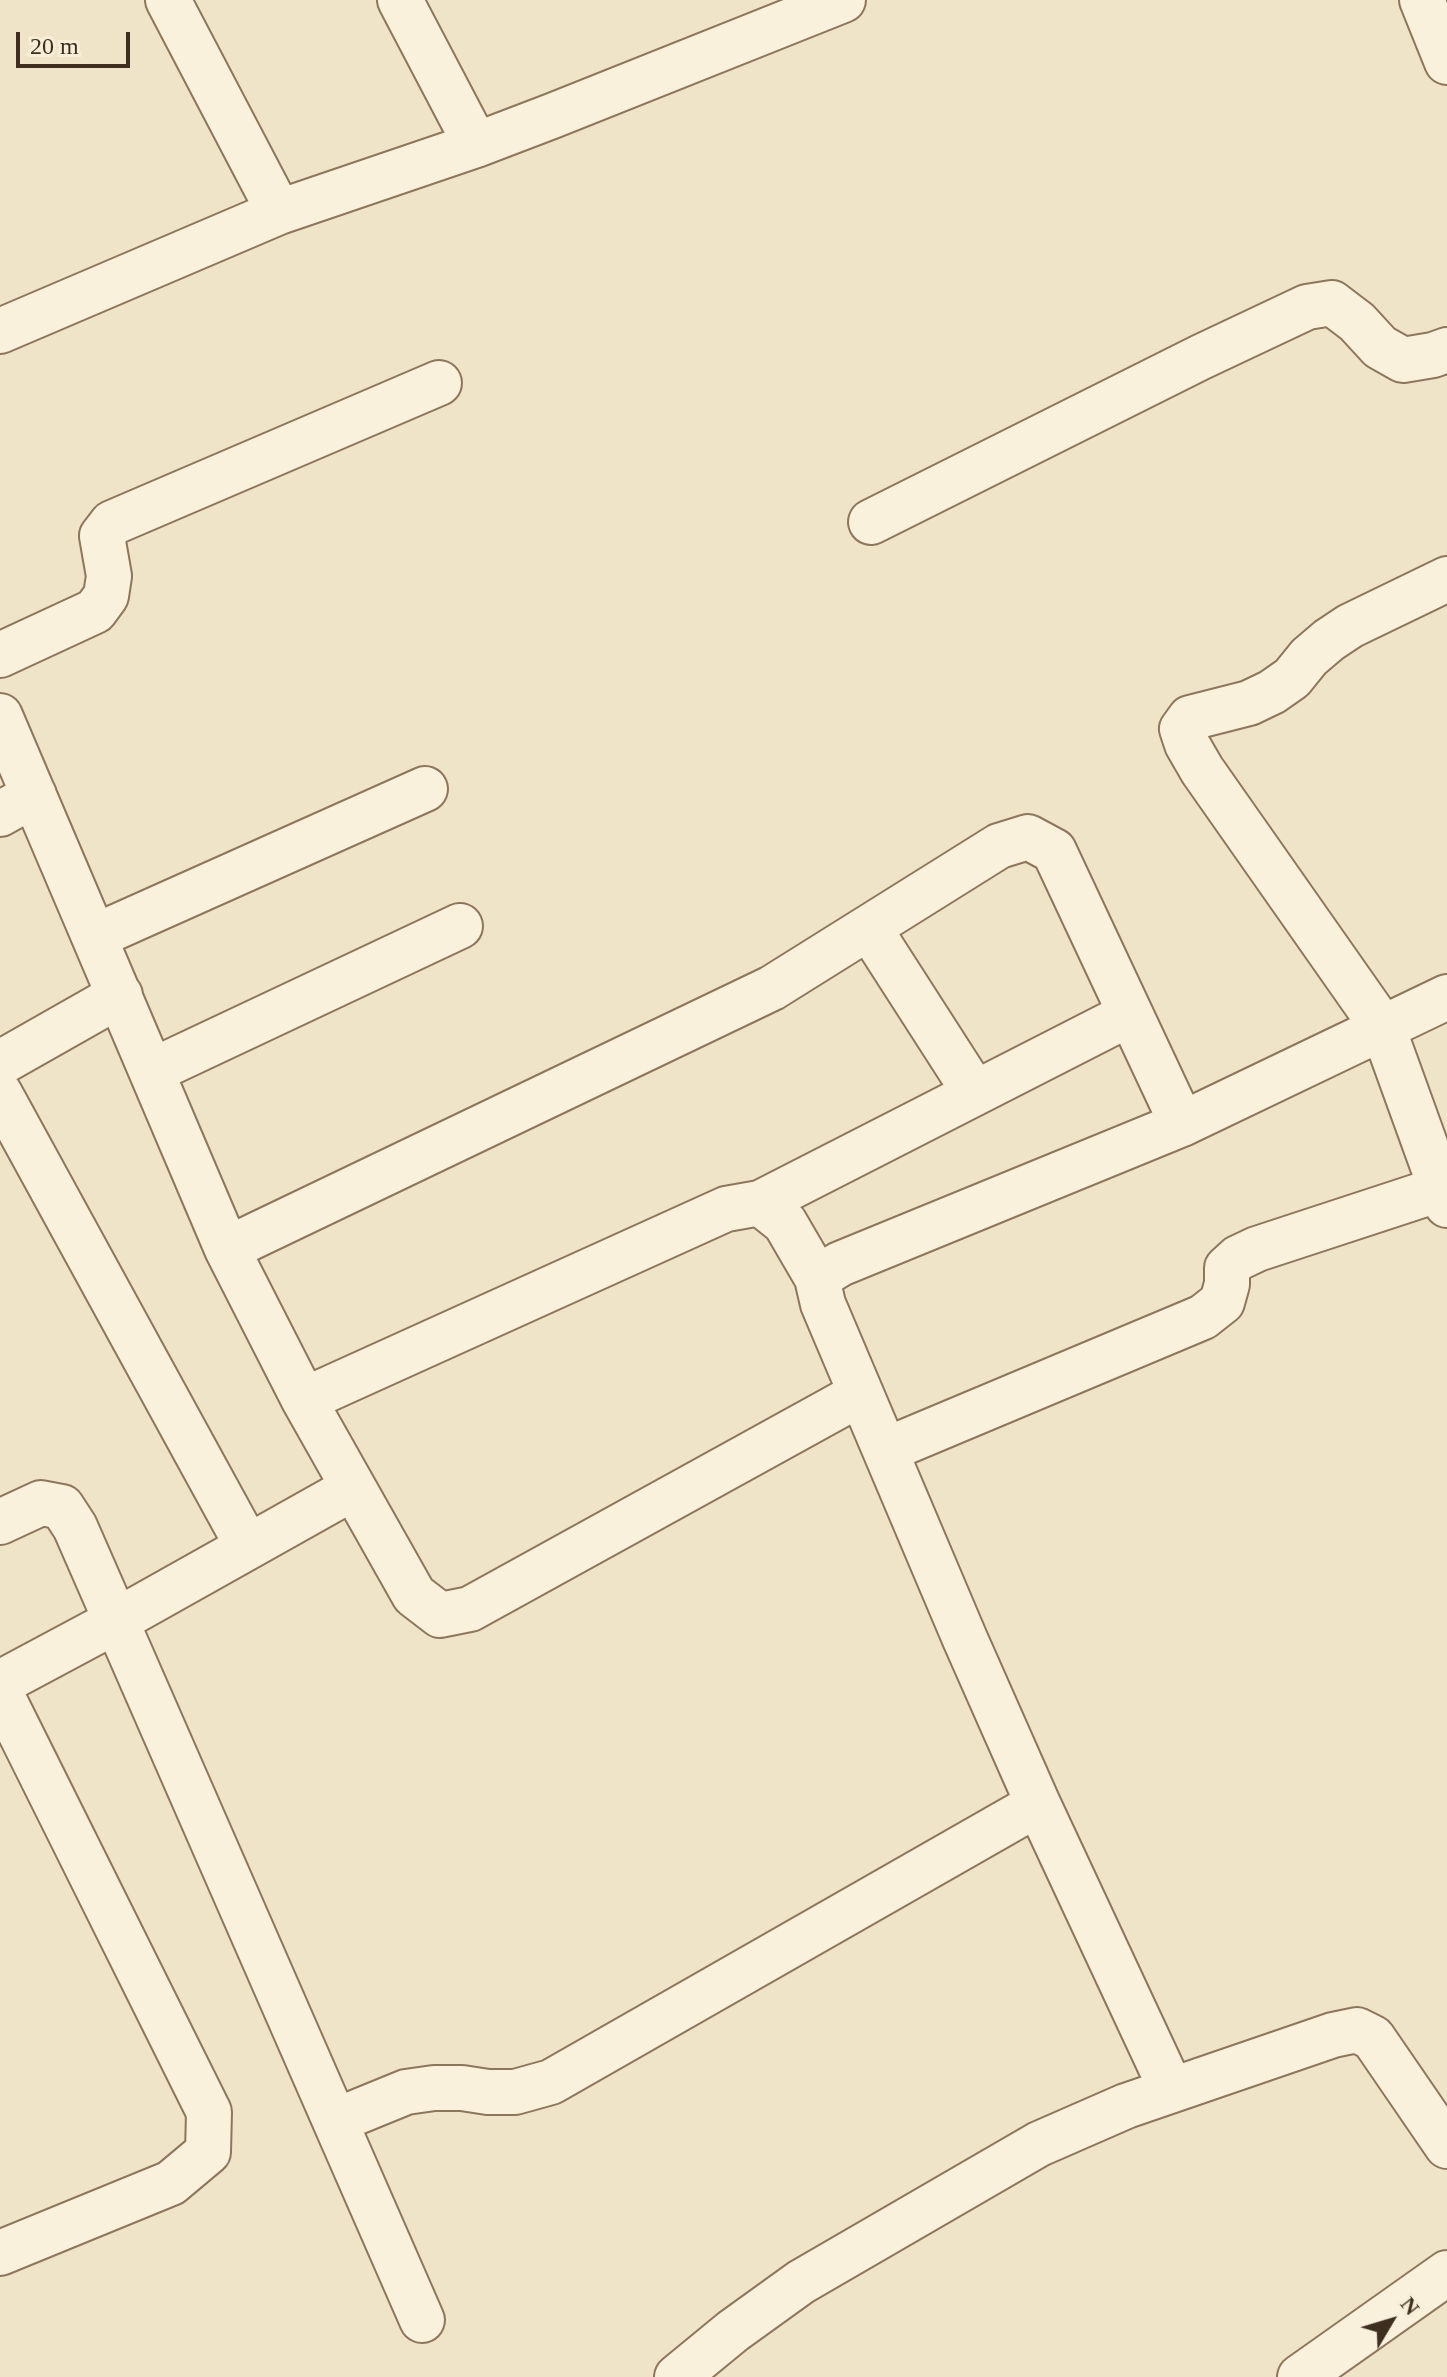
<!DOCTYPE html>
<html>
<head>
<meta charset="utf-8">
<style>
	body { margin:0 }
	#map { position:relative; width:1447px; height:2377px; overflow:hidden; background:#f0e4c8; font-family:"Times New Roman",serif }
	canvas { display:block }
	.north { position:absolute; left:1351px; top:2281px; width:80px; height:80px; -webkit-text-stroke:6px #f7eed8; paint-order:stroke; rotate:52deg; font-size:22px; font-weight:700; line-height:32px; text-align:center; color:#3d2e20 }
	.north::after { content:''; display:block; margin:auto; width:28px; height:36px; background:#3d2e20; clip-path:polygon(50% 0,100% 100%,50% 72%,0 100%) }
	.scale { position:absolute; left:16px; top:32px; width:114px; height:36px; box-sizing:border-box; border:4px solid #3d2e20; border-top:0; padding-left:10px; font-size:24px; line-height:28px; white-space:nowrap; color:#3d2e20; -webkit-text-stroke:6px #f7eed8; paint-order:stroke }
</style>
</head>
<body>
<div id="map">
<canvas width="1447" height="2377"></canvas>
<div class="north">N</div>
<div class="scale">20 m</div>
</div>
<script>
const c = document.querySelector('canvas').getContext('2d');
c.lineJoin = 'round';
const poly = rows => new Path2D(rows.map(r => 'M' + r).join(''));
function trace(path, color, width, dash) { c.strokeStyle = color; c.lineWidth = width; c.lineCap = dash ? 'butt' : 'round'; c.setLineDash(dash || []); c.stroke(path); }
const minor = poly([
	[168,0,279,212],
	[400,0,476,145],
	[1422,0,1447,62],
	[0,331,279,212,476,145,552,116,843,0],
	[871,522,1201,357,1307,307,1332,303,1357,322,1380,347,1403,360,1433,355,1447,350],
	[1447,579,1350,626,1329,640,1309,657,1292,678,1272,692,1249,703,1190,718,1182,729,1187,744,1202,770,1383,1028,1447,1205],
	[0,655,95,611,106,596,109,576,102,536,112,523,439,383],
	[0,716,227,1249,304,1400,414,1595,440,1615,470,1609,860,1394],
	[0,814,34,795],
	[869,928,975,1093],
	[96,936,425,789],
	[0,1063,120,995],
	[152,1071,460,926],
	[0,1094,248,1547],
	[760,1203,1130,1014],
	[227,1249,772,988,999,846,1028,837,1054,851,1182,1124],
	[304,1400,726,1209,760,1203,785,1223,817,1278],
	[886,1450,1203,1317,1222,1302,1227,1284,1227,1268,1238,1258,1257,1249,1440,1189],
	[0,1522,41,1503,62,1507,75,1527,422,2320],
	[0,1683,116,1621,353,1488],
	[0,1692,209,2112,208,2152,171,2183,0,2253],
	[1171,2089,1038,1804,965,1639,823,1304,817,1278,840,1264,1182,1124,1447,997],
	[335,2121,406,2092,434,2088,462,2088,488,2092,515,2092,551,2082,1038,1804],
	[677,2377,733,2331,801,2282,1039,2144,1126,2106,1333,2035,1357,2030,1373,2038,1447,2146],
	[1300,2377,1447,2273]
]);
trace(minor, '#8d765c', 48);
trace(minor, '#faf1dc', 44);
</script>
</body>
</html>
